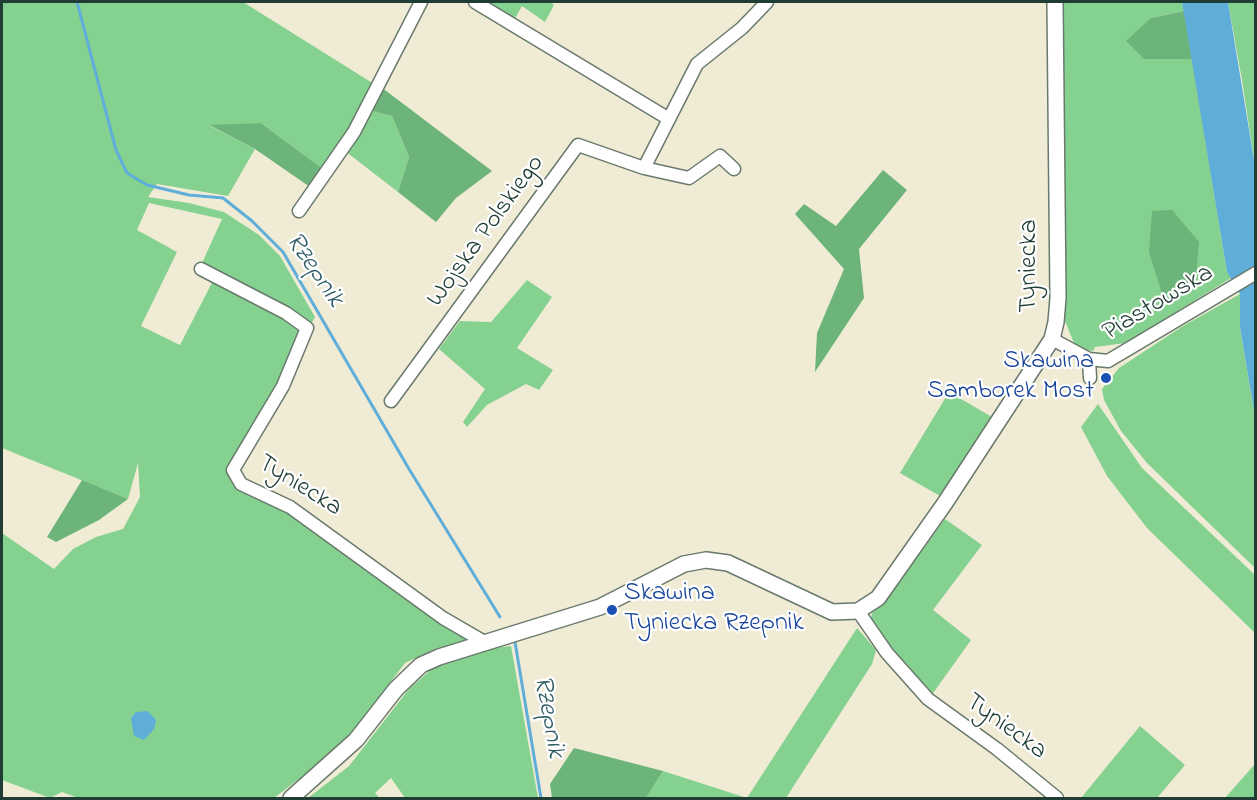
<!DOCTYPE html>
<html>
<head>
<meta charset="utf-8">
<style>
	body { margin:0 }
	#map { position:relative; width:1257px; height:800px; overflow:hidden; background:#f0ebd5; font-family:"Indie Flower",sans-serif }
	canvas { display:block }
	.frame { position:absolute; inset:0; border:3px solid #1f3d34; pointer-events:none }
</style>
</head>
<body>
<div id="map">
<canvas width="1257" height="800"></canvas>
<div class="frame"></div>
</div>
<script>
const c = document.querySelector('canvas').getContext('2d');
c.lineJoin = 'round';
function fill(path, color) { c.fillStyle = color; c.fill(path, 'evenodd'); }
const poly = rows => new Path2D(rows.map(r => 'M' + r).join(''));
function trace(path, color, width, dash) { c.strokeStyle = color; c.lineWidth = width; c.lineCap = dash ? 'butt' : 'round'; c.setLineDash(dash || []); c.stroke(path); }
function drawText(font, color, halo, rows, align = 'center') {
  c.font = font + ' "Indie Flower",sans-serif'; c.lineWidth = 4.5; c.setLineDash([]); c.textBaseline = 'middle'; c.strokeStyle = halo; c.fillStyle = color; for (const [text, x, y, turn = 0] of rows) {
    c.save(); c.translate(x, y); c.rotate((+turn || 0) * Math.PI / 180); c.textAlign = isNaN(turn) ? turn : align; if (halo) c.strokeText(text, 0, 0); c.fillText(text, 0, 0); c.restore();
  }
}
fill(poly([
	[2,2,243,2,374,84,352,129,323,169,261,123,210,126,255,149,228,196,157,184,148,197,189,203,224,212,259,235,280,256,315,317,231,472,233,486,293,513,479,641,435,649,405,663,354,730,309,771,274,798,78,798,62,792,50,798,2,780,2,533,54,569,73,549,96,537,123,529,140,497,138,463,128,499,2,448],
	[149,203,222,219,202,263,218,271,180,345,141,326,177,252,137,230],
	[481,2,550,2,554,5,545,22,522,6,513,22],
	[1059,2,1182,2,1184,11,1151,18,1144,59,1192,59,1227,272,1231,278,1126,343,1095,347,1093,351,1081,349,1074,343,1063,316],
	[1228,2,1255,2,1255,166,1242,80],
	[368,110,392,116,409,157,398,192,345,151],
	[527,280,552,297,517,348,553,370,539,390,526,384,487,405,467,427,463,422,485,389,439,349,460,321,491,322],
	[1240,294,1240,327,1255,417,1255,568,1147,463,1121,431,1104,400,1102,389,1119,368,1183,326],
	[949,392,992,417,940,496,900,473],
	[1098,404,1142,468,1255,575,1255,633,1147,528,1107,476,1081,427],
	[945,519,982,545,933,610,971,640,931,696,870,623,872,613,886,601],
	[857,628,876,650,872,664,786,798,646,798,663,771,747,798],
	[511,646,538,798,405,798,391,778,375,793,380,798,308,798,349,766,409,689,434,667,494,648],
	[1140,726,1185,765,1157,798,1081,798],
	[1255,764,1255,798,1225,798]
]), '#85d290');
fill(poly([
	[1184,11,1192,59,1144,59,1126,41,1151,18],
	[381,87,492,171,456,198,436,222,398,192,409,157,392,116,368,110],
	[261,123,323,169,310,187,255,149,209,125],
	[883,170,907,190,859,249,864,298,815,372,817,333,844,269,795,214,804,204,836,226],
	[1172,210,1199,242,1196,278,1163,297,1149,252,1152,211],
	[82,480,128,499,99,520,56,542,47,537],
	[574,748,663,771,646,798,552,798,550,784]
]), '#6cb47a');
fill(poly([
	[1182,2,1228,2,1255,166,1255,417,1240,327,1240,294,1227,272],
	[148,711,156,720,154,729,144,740,134,736,131,718,136,712]
]), '#5faed9');
trace(poly([
	[77,2,116,150,127,173,147,185,189,195,223,198,252,221,283,252,409,469,500,617],
	[515,642,541,798]
]), '#5faed9', 3);
const minor = poly([
	[475,2,669,119],
	[644,168,689,178,720,156,734,169],
	[299,211,354,132,421,2],
	[201,269,286,313,307,328,283,386,233,470,241,484,290,507,443,618,486,643],
	[1052,339,1089,359,1108,361,1256,273],
	[1089,359,1090,378],
	[391,401,578,145,644,168,697,64,742,28,767,2],
	[858,611,887,653,928,699,997,749,1057,798]
]);
const tertiary = poly([
	[291,798,356,740,396,689,421,665,439,657,600,607,684,564,706,560,728,563,832,612,858,611,878,598,945,503,1052,339,1056,322,1058,298,1055,2]
]);
trace(minor, '#687a6c', 15);
trace(tertiary, '#687a6c', 18);
trace(minor, '#fff', 12);
trace(tertiary, '#fff', 15);
for (const [x, y, r, color] of [
	[1106,378,6,"#1a4fb4"],
	[612,610,6,"#1a4fb4"]
]) { const dot = new Path2D(); dot.arc(x, y, r, 0, 2 * Math.PI); c.fillStyle = color; c.fill(dot); trace(dot, '#fff', 2); }
drawText('26px', '#1f3d34', '#fff', [
	["Wojska Polskiego",487,232,-54],
	["Tyniecka",1031,266,-90],
	["Piastowska",1159,304,-31],
	["Tyniecka",299,487,32],
	["Tyniecka",1005,728,36]
]);
drawText('26px', '#164399', '#fff', [
	["Skawina",1094,363],
	["Samborek Most",1094,393],
	["Skawina",624,595,"left"],
	["Tyniecka Rzepnik",624,625,"left"]
], 'right');
drawText('italic 27px', '#325f66', '#fff', [
	["Rzepnik",313,271,56],
	["Rzepnik",547,717,80]
]);
</script>
</body>
</html>
